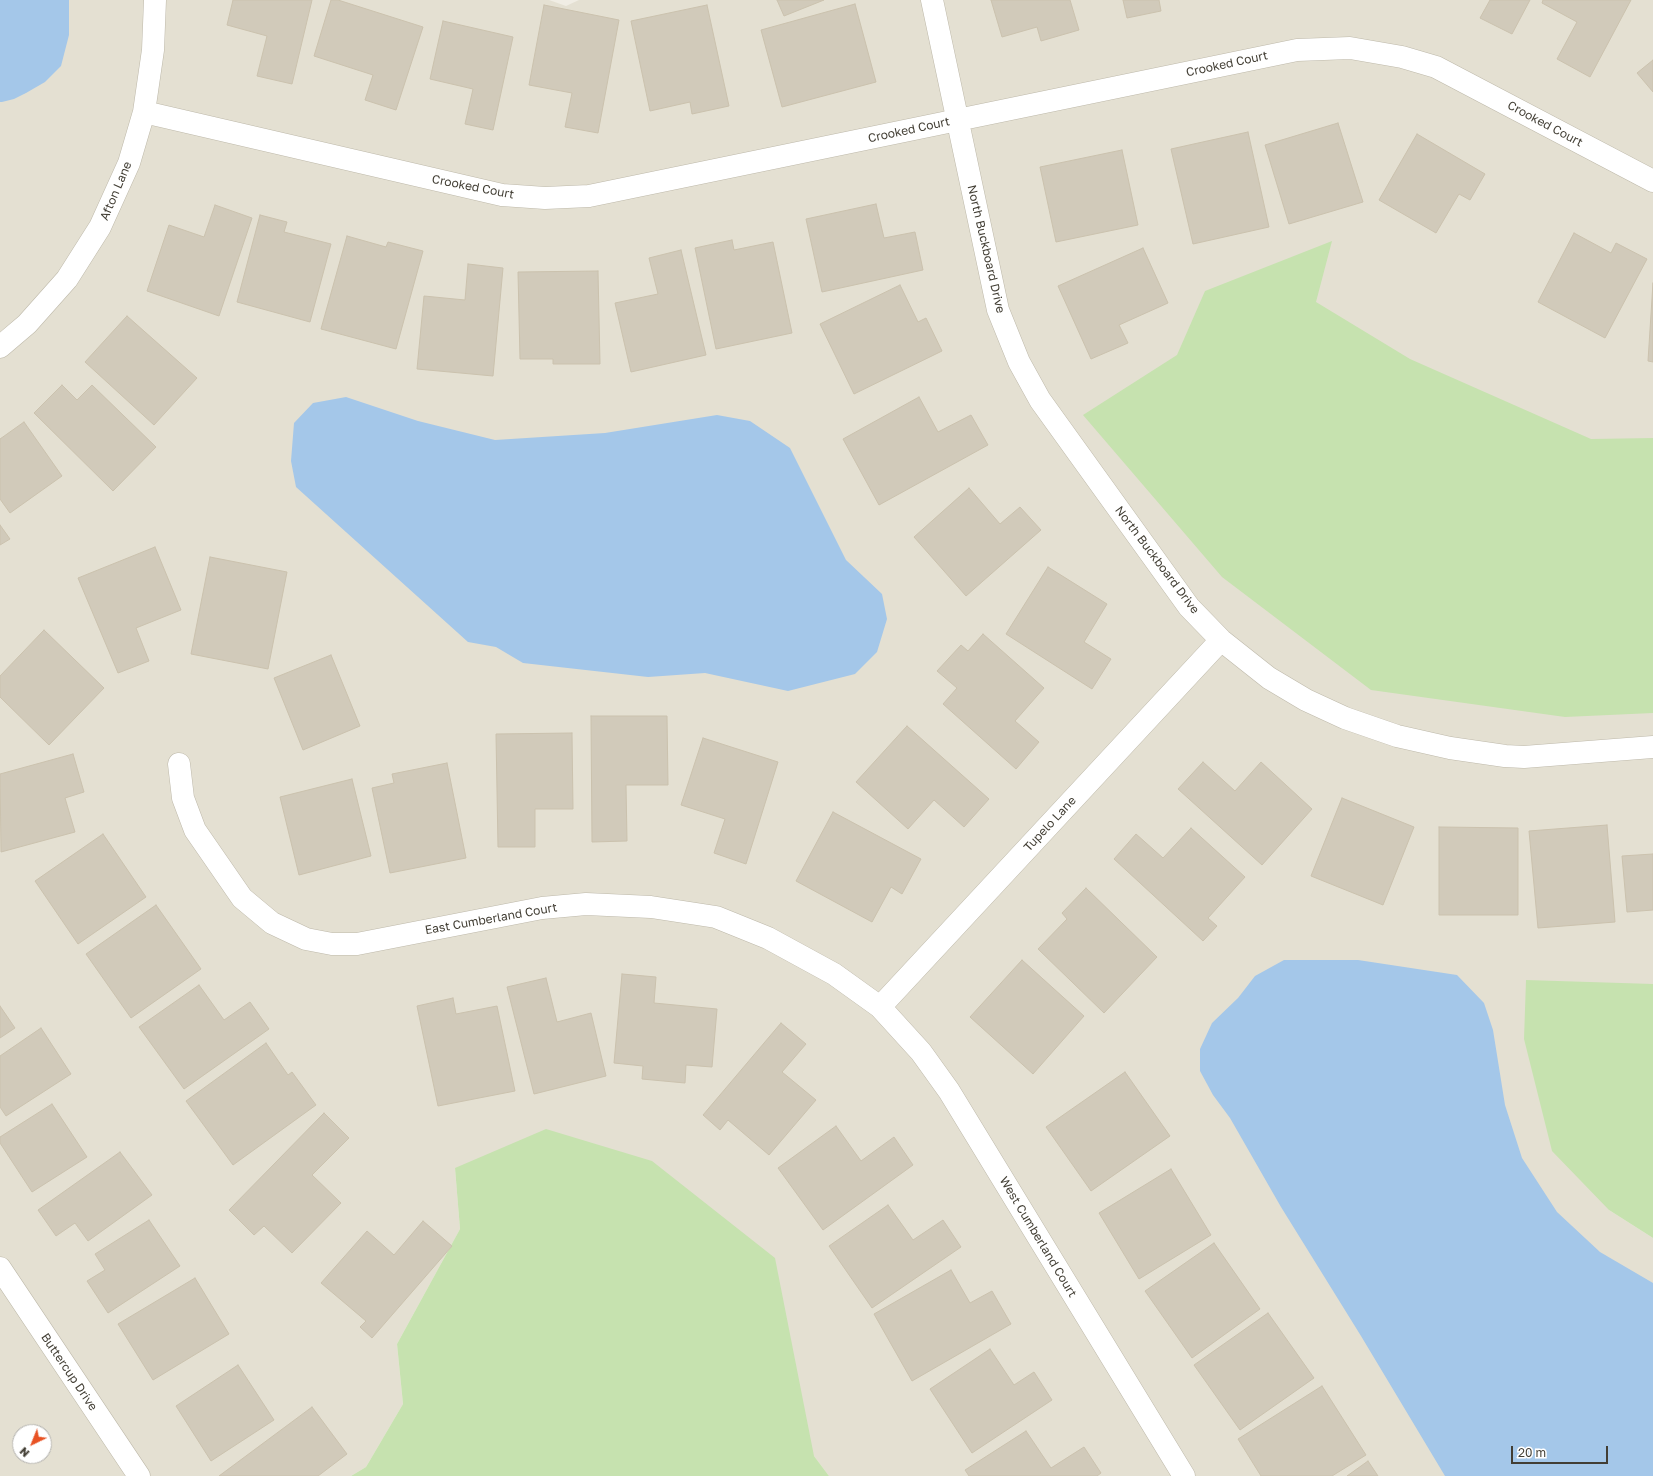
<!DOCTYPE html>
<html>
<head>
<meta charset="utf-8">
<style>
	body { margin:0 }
	#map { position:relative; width:1653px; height:1476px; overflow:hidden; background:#f0ede4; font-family:"Golos Text",sans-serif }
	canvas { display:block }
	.north { position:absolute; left:12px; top:1424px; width:40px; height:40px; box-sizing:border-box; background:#fff; border:1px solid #b3b2ae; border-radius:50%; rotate:223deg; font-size:11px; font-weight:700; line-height:16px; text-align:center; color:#423e34 }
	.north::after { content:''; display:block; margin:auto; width:14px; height:18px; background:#e85223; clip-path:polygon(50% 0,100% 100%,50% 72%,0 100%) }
	.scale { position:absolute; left:1511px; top:1446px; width:97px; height:18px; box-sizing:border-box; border:2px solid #423e34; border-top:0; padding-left:5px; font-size:12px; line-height:14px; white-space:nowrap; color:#423e34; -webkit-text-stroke:3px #fff; paint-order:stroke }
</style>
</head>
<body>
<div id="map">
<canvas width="1653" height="1476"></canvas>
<div class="north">N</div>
<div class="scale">20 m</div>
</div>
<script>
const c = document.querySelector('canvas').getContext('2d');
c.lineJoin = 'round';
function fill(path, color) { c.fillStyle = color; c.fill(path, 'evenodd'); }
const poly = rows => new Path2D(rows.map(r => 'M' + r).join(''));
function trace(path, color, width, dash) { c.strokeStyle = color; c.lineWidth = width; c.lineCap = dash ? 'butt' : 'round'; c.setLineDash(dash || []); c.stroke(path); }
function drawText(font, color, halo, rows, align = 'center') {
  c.font = font + ' "Golos Text",sans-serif'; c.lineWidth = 3; c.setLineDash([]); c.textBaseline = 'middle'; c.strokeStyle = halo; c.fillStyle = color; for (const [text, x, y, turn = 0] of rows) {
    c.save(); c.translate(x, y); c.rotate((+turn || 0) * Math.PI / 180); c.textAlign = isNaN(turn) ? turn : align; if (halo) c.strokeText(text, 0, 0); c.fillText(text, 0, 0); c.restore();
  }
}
fill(poly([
	[69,0,549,0,566,6,579,0,1653,0,1653,1124,1609,1210,1653,1238,1653,1476,829,1476,814,1456,455,1168,460,1229,397,1344,403,1404,366,1467,351,1476,0,1476,0,102,2,102,69,35],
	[20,1432,44,1432,44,1456,20,1456]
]), '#e4e0d2');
fill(poly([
	[1332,241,1316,302,1410,359,1591,439,1653,438,1653,713,1565,717,1371,690,1222,577,1083,415,1177,355,1205,291],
	[1526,980,1653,984,1653,1238,1609,1210,1552,1151,1524,1039],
	[546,1129,652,1161,775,1258,814,1456,829,1476,351,1476,366,1467,403,1404,397,1344,460,1229,455,1168]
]), '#c6e2af');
fill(poly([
	[0,0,69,0,69,35,61,66,45,82,26,93,14,99,2,102,0,102],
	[346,397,418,421,495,440,605,433,717,415,750,421,790,448,846,560,882,594,887,619,877,652,855,674,788,691,705,673,648,677,523,663,496,647,468,642,296,487,291,461,294,423,313,403],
	[1284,960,1358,960,1457,975,1484,1003,1493,1030,1505,1105,1522,1158,1557,1212,1600,1252,1653,1283,1653,1476,1445,1476,1361,1336,1281,1207,1230,1118,1213,1095,1200,1071,1200,1049,1212,1023,1238,998,1255,976]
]), '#a4c7e9');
const building = poly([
	[233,0,312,0,292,84,257,76,267,36,227,25,233,0],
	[331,0,338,0,423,27,396,110,365,100,373,75,314,56,331,0],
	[777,0,824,0,784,16,777,0],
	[991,0,1070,0,1079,30,1041,41,1037,27,1002,37,991,0],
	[1123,0,1159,0,1161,11,1127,18,1123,0],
	[1490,0,1530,0,1512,34,1480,18,1490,0],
	[1543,0,1631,0,1590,77,1557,59,1577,22,1542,3,1543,0],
	[855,4,876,82,782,107,761,30,855,4],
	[544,5,619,20,598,133,565,127,572,93,529,85,544,5],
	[707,5,729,106,692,114,690,102,650,111,631,21,707,5],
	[443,21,513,37,493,130,465,124,473,89,430,79,443,21],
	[1653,60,1653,92,1637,73,1653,60],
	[1338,123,1363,202,1289,224,1265,145,1338,123],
	[1248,132,1269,227,1193,244,1171,149,1248,132],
	[1417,134,1485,174,1470,200,1459,194,1436,233,1379,200,1417,134],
	[1122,150,1138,225,1056,242,1040,167,1122,150],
	[876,204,884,238,915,232,923,270,822,292,806,219,876,204],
	[215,205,252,218,219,316,147,291,169,225,204,237,215,205],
	[260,215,287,222,284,232,331,244,310,322,237,302,260,215],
	[1574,233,1611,253,1616,243,1647,259,1605,338,1538,302,1574,233],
	[347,236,386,247,388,242,423,251,396,349,321,329,347,236],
	[732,240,734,250,773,242,792,333,716,349,695,248,732,240],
	[1143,248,1168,303,1119,325,1128,343,1091,359,1058,286,1143,248],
	[681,250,706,355,631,372,615,303,658,294,649,258,681,250],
	[468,264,503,268,493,376,417,369,424,296,465,300,468,264],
	[598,271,600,364,553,364,553,359,520,359,518,272,598,271],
	[1653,283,1653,362,1648,361,1653,283],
	[900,285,918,322,926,318,942,351,854,394,820,324,900,285],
	[127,316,197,378,154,425,85,362,127,316],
	[62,385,77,400,92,385,156,447,113,491,34,413,62,385],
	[919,397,938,432,971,415,988,445,879,505,843,439,919,397],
	[24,422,62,476,10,513,0,499,0,439,24,422],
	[969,488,1000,524,1020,507,1041,530,966,596,914,537,969,488],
	[0,525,10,539,0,545,0,525],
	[155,547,181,610,136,628,149,661,118,673,78,578,155,547],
	[210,557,287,572,268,669,191,654,210,557],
	[1048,567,1107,604,1084,642,1111,659,1092,689,1006,634,1048,567],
	[44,630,104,688,49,745,0,697,0,676,44,630],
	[983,634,1044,688,1015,721,1039,742,1016,769,943,704,957,688,937,671,961,645,968,651,983,634],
	[331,655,360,726,303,750,274,678,331,655],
	[591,716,667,716,668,785,626,785,627,841,592,842,591,716],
	[907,726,989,799,964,827,934,800,908,829,856,782,907,726],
	[572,733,573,809,535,809,535,847,498,847,496,734,572,733],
	[703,738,778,762,746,864,714,853,725,819,681,805,703,738],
	[73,754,84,792,65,798,75,832,1,852,0,774,73,754],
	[1203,762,1235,791,1261,762,1312,809,1262,865,1178,789,1203,762],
	[447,763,466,858,390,873,372,788,394,783,392,774,447,763],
	[352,779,371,856,299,875,280,797,352,779],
	[1342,798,1414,827,1383,905,1311,876,1342,798],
	[833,812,921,859,902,894,891,887,872,922,796,881,833,812],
	[1607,825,1615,922,1538,928,1529,831,1607,825],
	[1439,827,1518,828,1518,915,1439,915,1439,827],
	[1191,828,1245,877,1208,918,1217,926,1203,941,1114,859,1136,834,1163,858,1191,828],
	[103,834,146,897,78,944,35,881,103,834],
	[1653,854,1653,910,1627,912,1622,856,1653,854],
	[1086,888,1157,957,1104,1013,1038,949,1067,919,1062,913,1086,888],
	[156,905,201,969,131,1018,86,954,156,905],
	[1022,960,1084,1016,1033,1074,970,1017,1022,960],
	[622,974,656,977,654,1003,717,1009,712,1067,686,1065,685,1083,642,1079,643,1066,614,1063,622,974],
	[546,978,557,1022,591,1013,606,1076,534,1094,507,987,546,978],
	[199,985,224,1020,250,1002,269,1029,184,1089,139,1027,199,985],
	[453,998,456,1014,497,1006,515,1091,438,1106,417,1006,453,998],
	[0,1006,15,1028,0,1038,0,1006],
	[781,1023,806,1044,782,1072,816,1100,769,1155,728,1120,720,1130,703,1115,781,1023],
	[41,1028,71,1074,6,1116,0,1107,0,1056,41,1028],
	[266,1043,288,1075,292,1072,316,1105,233,1165,186,1101,266,1043],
	[1125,1072,1170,1136,1091,1191,1046,1127,1125,1072],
	[52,1104,87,1157,32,1192,0,1143,0,1137,52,1104],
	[324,1113,349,1138,312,1175,341,1203,292,1253,264,1226,254,1235,229,1210,324,1113],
	[836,1126,861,1161,894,1137,913,1165,823,1230,778,1168,836,1126],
	[120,1152,152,1195,88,1241,75,1223,56,1236,38,1210,120,1152],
	[1171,1169,1211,1235,1139,1279,1099,1213,1171,1169],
	[888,1205,913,1240,943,1220,961,1247,872,1308,829,1246,888,1205],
	[149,1220,180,1266,108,1313,87,1281,105,1270,95,1254,149,1220],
	[423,1221,452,1246,372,1338,360,1327,366,1321,321,1283,367,1231,394,1255,423,1221],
	[1214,1243,1260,1309,1192,1358,1145,1291,1214,1243],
	[951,1270,970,1303,992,1291,1011,1324,912,1381,874,1314,951,1270],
	[195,1278,229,1334,153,1380,118,1324,195,1278],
	[1268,1313,1314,1378,1240,1430,1194,1365,1268,1313],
	[990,1349,1014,1385,1034,1372,1052,1400,972,1453,930,1389,990,1349],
	[238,1365,274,1420,211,1461,176,1406,238,1365],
	[1322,1386,1366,1455,1332,1476,1261,1476,1238,1439,1322,1386],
	[312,1407,347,1454,318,1476,219,1476,312,1407],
	[1026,1431,1051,1468,1084,1447,1101,1473,1097,1476,969,1476,965,1470,1026,1431],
	[1368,1461,1378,1476,1347,1476,1368,1461]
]);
fill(building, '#d1caba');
trace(building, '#cbc2ae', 1);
const minor = poly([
	[932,0,998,310,1019,362,1040,400,1189,607,1221,640,1269,678,1306,700,1345,718,1397,736,1450,748,1505,756,1524,757,1653,747],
	[144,112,502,195,545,198,589,196,1297,50,1350,48,1402,57,1436,67,1653,181],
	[0,347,27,324,67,279,100,227,129,163,144,112,153,50,155,0],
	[179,764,183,798,195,830,242,898,272,923,306,939,332,944,357,944,542,908,586,904,651,907,716,917,768,938,834,974,880,1007,921,1052,949,1091,1184,1476],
	[880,1007,1221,640],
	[0,1268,139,1476]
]);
trace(minor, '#beb9aa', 23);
trace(minor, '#fff', 22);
drawText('12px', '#423e34', '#fff', [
	["Crooked Court",1227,64,-12],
	["Crooked Court",1545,124,28],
	["Crooked Court",909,130,-12],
	["Crooked Court",473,187,11],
	["Afton Lane",116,191,-67],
	["North Buckboard Drive",986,249,77],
	["North Buckboard Drive",1157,560,53],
	["Tupelo Lane",1050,824,-47],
	["East Cumberland Court",491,919,-10],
	["West Cumberland Court",1038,1237,59],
	["Buttercup Drive",69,1372,56]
]);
</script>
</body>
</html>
